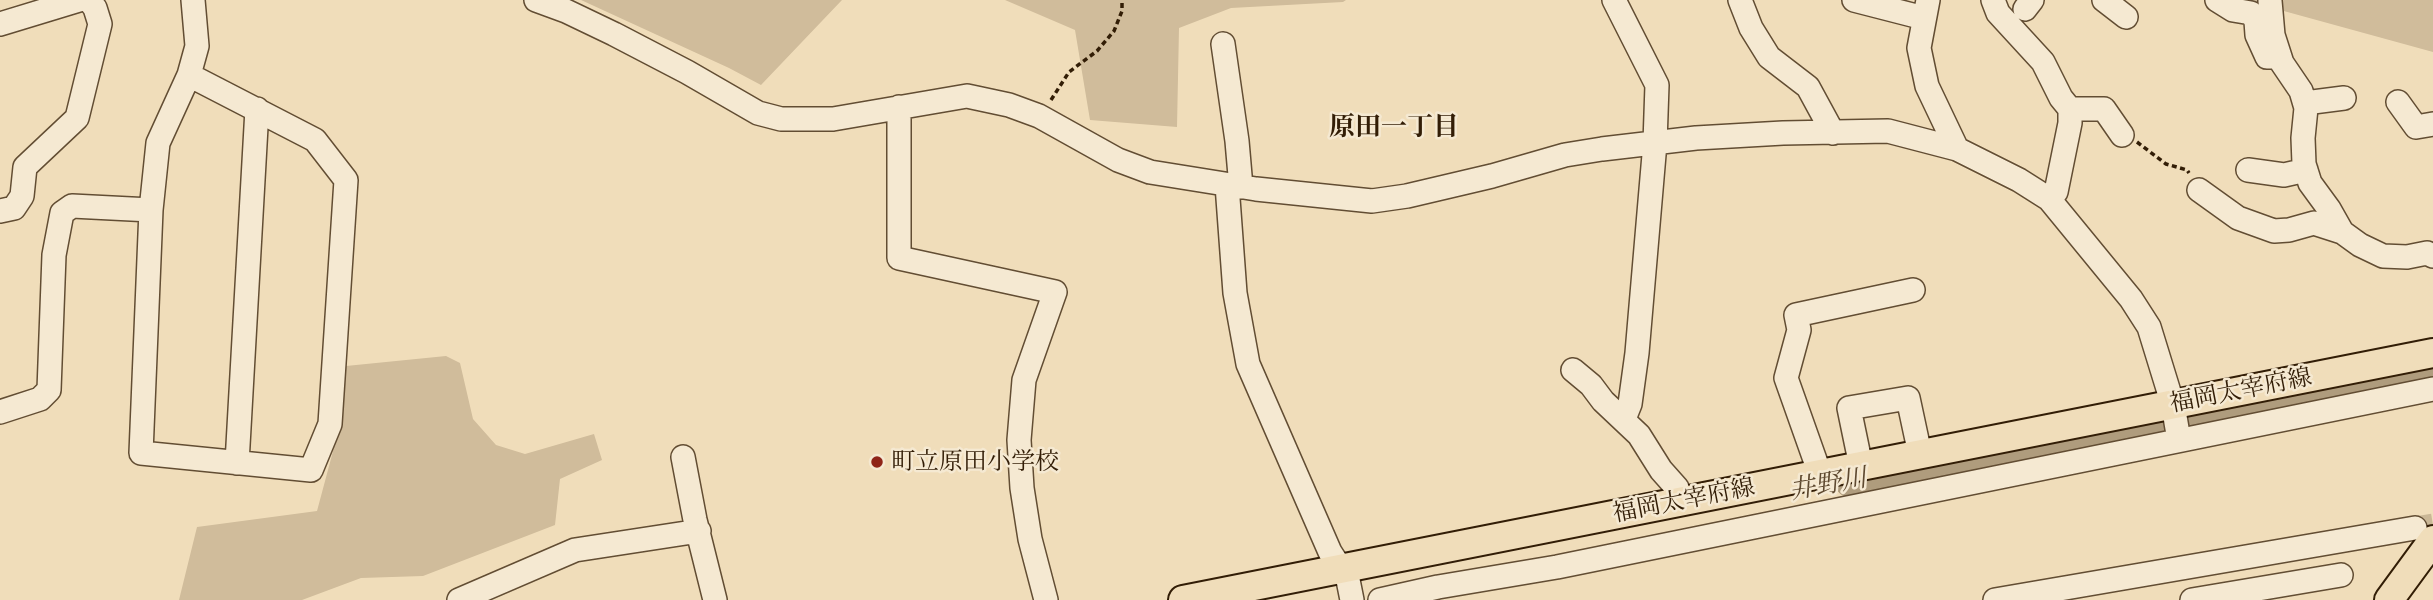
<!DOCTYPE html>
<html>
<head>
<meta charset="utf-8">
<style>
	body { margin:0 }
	canvas { display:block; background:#f0ddba }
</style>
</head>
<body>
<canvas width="2433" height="600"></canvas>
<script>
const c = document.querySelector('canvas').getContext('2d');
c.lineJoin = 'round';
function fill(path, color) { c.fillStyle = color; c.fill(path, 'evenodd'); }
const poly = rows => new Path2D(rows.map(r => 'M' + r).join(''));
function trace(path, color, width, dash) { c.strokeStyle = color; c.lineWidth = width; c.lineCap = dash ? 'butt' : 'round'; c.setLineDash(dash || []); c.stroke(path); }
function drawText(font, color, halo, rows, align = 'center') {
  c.font = font + ' "EB Garamond","Noto Serif JP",serif'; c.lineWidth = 5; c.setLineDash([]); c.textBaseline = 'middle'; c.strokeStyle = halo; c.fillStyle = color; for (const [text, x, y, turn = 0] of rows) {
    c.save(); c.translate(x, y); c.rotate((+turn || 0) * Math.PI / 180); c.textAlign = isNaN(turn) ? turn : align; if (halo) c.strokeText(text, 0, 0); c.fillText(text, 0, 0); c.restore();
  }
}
fill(poly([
	[581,0,842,0,761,85,729,68],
	[1005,0,1346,0,1343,2,1231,8,1179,28,1177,127,1090,120,1075,30],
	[2247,0,2433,0,2433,52,2251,2],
	[446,356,460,363,473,419,496,445,525,454,594,434,602,460,560,479,555,525,423,576,361,578,302,600,179,600,197,527,317,511,336,440,346,366]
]), '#d0bc9b');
trace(poly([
	[1851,482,2213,418,2273,405,2325,399,2433,377]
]), '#af9c7d', 32);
trace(poly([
	[2415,528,2433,525]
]), '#cab796', 23, [23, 11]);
const minor = poly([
	[536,0,566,11,614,34,687,72,758,113,781,119,833,119,967,96,1009,105,1039,116,1118,160,1150,172,1256,189,1372,201,1407,196,1492,176,1565,155,1602,149,1696,138,1783,133,1888,131,1957,149,2019,180,2049,199,2131,299,2149,327,2173,405,2179,440],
	[1614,0,1657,85,1655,143,1637,353,1630,404,1624,419],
	[1740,0,1751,28,1769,57,1808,87,1833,133],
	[1854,0,1924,18],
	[1928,0,1919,48,1927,86,1957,149],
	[1993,0,1998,13,2043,62,2061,98,2070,109,2104,109,2122,135],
	[2104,0,2126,17],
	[2217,0,2233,10,2251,13,2256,21,2257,35,2267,57,2273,57],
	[2270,1,2273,35,2282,63,2301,91,2306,108,2303,138,2304,164,2310,183,2329,209,2342,232,2360,245,2383,256,2407,257,2427,253,2433,256],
	[2025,9,2032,0],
	[0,24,79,0],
	[1223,44,1237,141,1241,187],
	[189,75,315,140,346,180,330,424,311,470,141,453,151,210,158,143,189,75,197,46,193,0],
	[2398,102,2416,127,2433,124],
	[2305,103,2344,98],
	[899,107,899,258,1055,292,1024,380,1019,440,1022,488,1030,539,1046,600],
	[2248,170,2284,175,2306,170],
	[1227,185,1235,293,1248,364,1330,552,1348,580,1352,600],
	[2199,190,2238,218,2274,231,2289,230,2314,223,2342,232],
	[2049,199,2056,192,2070,123,2070,109],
	[0,211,14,208,22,196,25,167,77,118,100,24,95,8,89,0],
	[1573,370,1591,385,1603,401,1639,435,1661,470,1677,488,1680,502],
	[0,412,40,399,49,390,54,255,62,213,72,206,151,210],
	[683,457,695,520,715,600],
	[237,463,257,109],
	[1861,466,1849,408,1908,398,1920,454],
	[1820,474,1786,378,1799,330,1796,315,1913,290],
	[459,600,575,550,699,531],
	[1380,600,1438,587,1557,567,2433,389],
	[1995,600,2415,528],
	[2192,600,2341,575]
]);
const major = poly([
	[1183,600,2433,353],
	[2389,600,2433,540]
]);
trace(minor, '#624d33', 26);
trace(major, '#321d06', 32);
trace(poly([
	[1051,100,1069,72,1097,51,1114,31,1122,11,1122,0],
	[2137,142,2166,164,2187,170,2189,173]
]), '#321d06', 3.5, [5, 3.5]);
trace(minor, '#f5e9d2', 23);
trace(major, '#f0ddba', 28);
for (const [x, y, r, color] of [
	[877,462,7,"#8f2418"]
]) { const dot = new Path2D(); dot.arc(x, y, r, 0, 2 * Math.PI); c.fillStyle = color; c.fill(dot); trace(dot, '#f5e9d2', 2.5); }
drawText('24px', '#321d06', '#f5e9d2', [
	["福岡太宰府線",2241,391,-11],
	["福岡太宰府線",1684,501,-11]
]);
drawText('24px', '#321d06', '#f5e9d2', [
	["町立原田小学校",891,462]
], 'left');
drawText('bold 26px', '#321d06', '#f5e9d2', [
	["原田一丁目",1394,128]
]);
drawText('italic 26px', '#5e4930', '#f5e9d2', [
	["井野川",1828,485,-10]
]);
</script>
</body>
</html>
